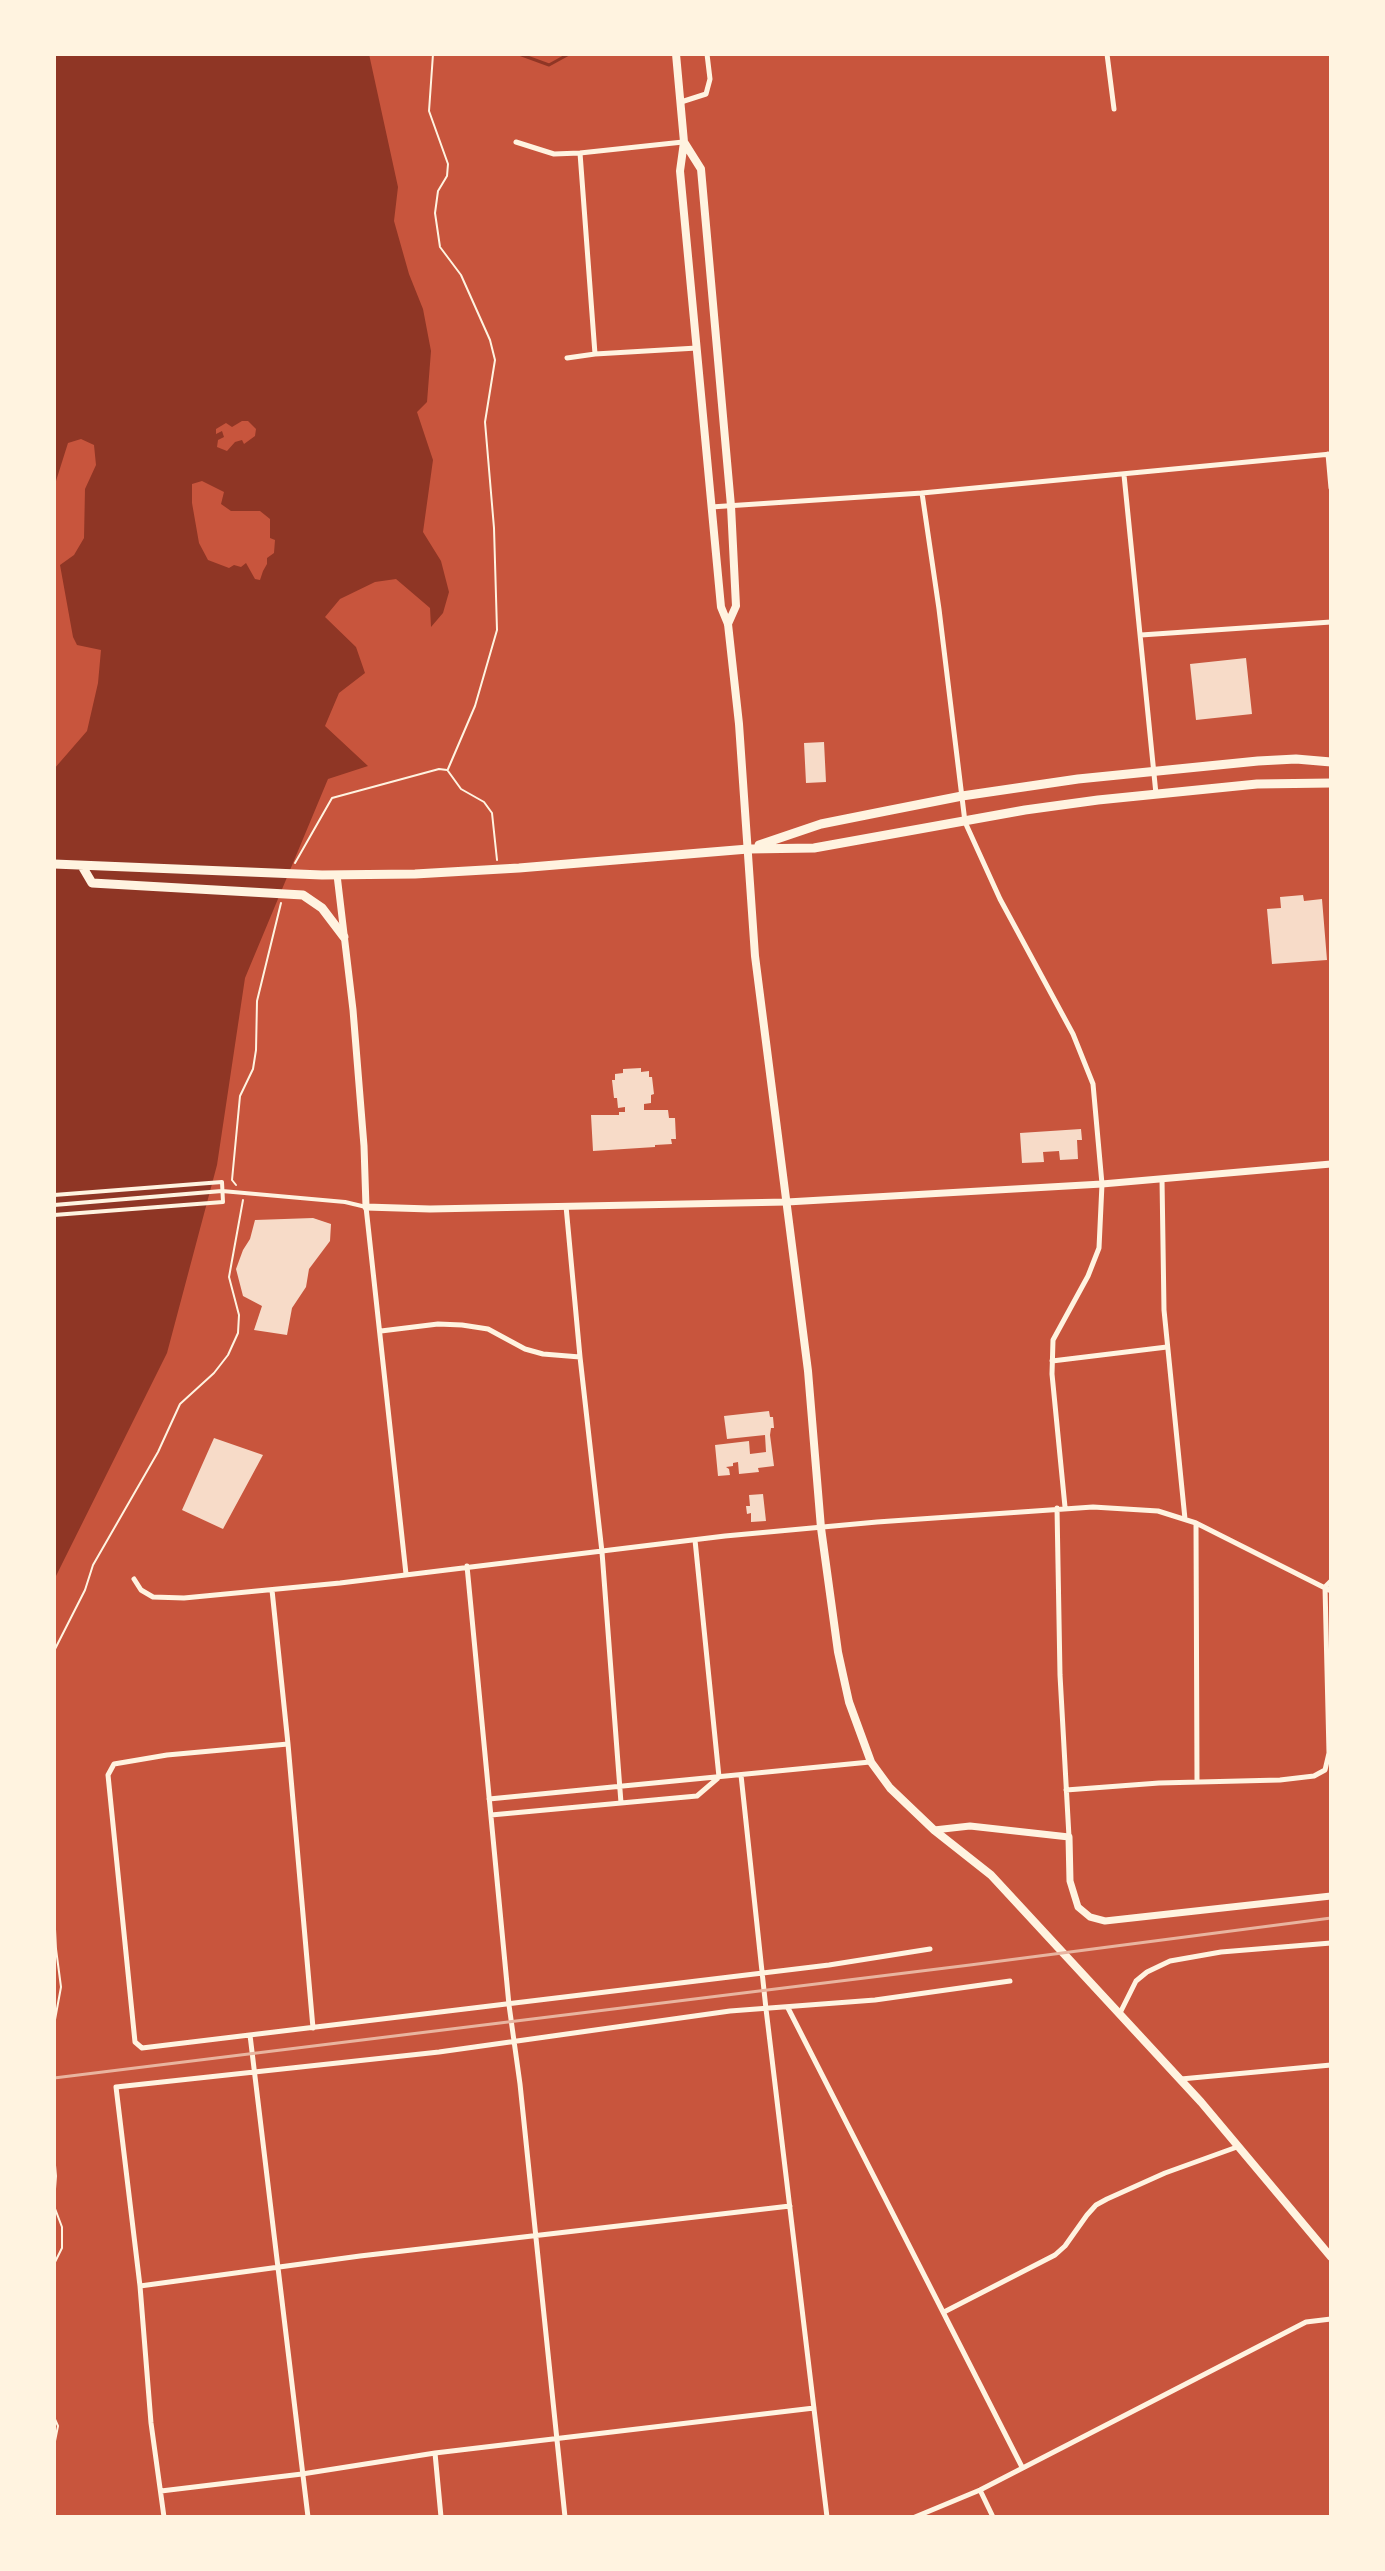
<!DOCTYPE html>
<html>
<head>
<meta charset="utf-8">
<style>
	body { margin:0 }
	#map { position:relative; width:1385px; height:2571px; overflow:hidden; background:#c8553d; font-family:Montserrat,sans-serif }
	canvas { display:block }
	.frame { position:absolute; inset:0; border:56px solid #fff3e0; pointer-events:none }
</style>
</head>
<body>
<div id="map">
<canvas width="1385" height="2571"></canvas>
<div class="frame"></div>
</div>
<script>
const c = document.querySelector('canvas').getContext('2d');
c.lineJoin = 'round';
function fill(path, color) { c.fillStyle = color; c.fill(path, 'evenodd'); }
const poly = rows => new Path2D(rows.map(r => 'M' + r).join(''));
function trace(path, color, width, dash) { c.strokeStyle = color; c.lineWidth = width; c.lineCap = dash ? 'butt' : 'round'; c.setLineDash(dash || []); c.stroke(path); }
fill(poly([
	[54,54,369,54,398,187,394,221,409,274,423,309,431,351,427,402,417,412,433,460,423,532,441,561,449,592,443,613,431,627,430,608,396,579,375,582,340,599,325,617,356,647,365,673,339,693,325,726,368,766,328,779,245,978,217,1165,167,1353,54,1580,54,769,87,731,98,683,101,650,77,645,73,637,60,565,74,555,84,538,85,489,96,465,94,445,81,439,68,443,56,481,54,501],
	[242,421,248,421,256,429,255,436,244,444,242,440,235,442,227,451,217,447,218,440,224,437,222,431,216,434,216,429,226,423,232,427],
	[202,481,224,492,221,504,231,511,260,511,270,519,270,538,275,540,274,553,267,558,267,564,263,571,260,580,255,579,246,563,241,567,234,565,229,568,208,560,199,543,192,503,192,484]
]), '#8f3625');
trace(poly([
	[519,54,549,65,569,54]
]), '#8f3625', 3);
fill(poly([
	[1246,658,1252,714,1196,720,1190,664],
	[824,742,826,782,806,783,804,743],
	[1303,895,1304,901,1322,899,1327,960,1272,964,1267,909,1281,908,1280,897],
	[641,1068,641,1072,649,1071,649,1077,652,1077,654,1094,651,1095,651,1103,644,1104,644,1110,668,1110,669,1118,675,1118,676,1139,671,1139,672,1144,655,1145,655,1147,593,1151,591,1115,619,1115,619,1112,625,1112,625,1107,618,1108,617,1098,614,1098,612,1080,615,1080,615,1074,623,1073,623,1069],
	[1081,1129,1082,1140,1077,1140,1078,1159,1060,1160,1059,1151,1043,1152,1044,1162,1022,1163,1020,1133],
	[313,1218,331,1224,330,1241,309,1269,306,1287,292,1308,287,1335,254,1330,262,1306,243,1296,236,1269,243,1250,250,1239,255,1220],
	[769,1411,770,1417,773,1417,774,1428,771,1428,770,1435,774,1466,758,1468,759,1472,739,1474,738,1462,733,1463,733,1466,726,1467,729,1469,730,1475,718,1476,715,1445,749,1441,750,1454,766,1452,765,1435,727,1439,724,1416],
	[214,1438,263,1455,223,1529,182,1510],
	[763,1494,766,1521,751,1522,751,1513,747,1514,746,1506,750,1506,749,1495]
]), '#f7dbc8');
trace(poly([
	[433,54,429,111,448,164,447,176,438,191,435,213,440,247,461,275,490,340,495,360,485,422,494,528,497,630,475,706,448,769],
	[448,771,461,789,484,802,492,813,497,860],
	[295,863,332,798,439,769,447,770],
	[236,1185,232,1180,240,1096,253,1069,256,1050,257,1001,281,903],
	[54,1651,85,1590,93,1565,158,1452,180,1404,214,1373,228,1355,238,1333,239,1315,229,1277,243,1200],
	[54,1909,56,1949,61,1987,54,2025],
	[54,2154,56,2176,54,2202],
	[54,2206,62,2227,62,2248,54,2264],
	[54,2417,58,2426,54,2446]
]), '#fff3e0', 2);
trace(poly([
	[54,1195,222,1182,223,1202,54,1215],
	[54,1205,222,1191,345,1202,366,1207]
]), '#fff3e0', 4);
trace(poly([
	[1107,54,1114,109],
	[681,102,706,94,710,79,707,54],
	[516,142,554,154,580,153,683,142],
	[580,153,595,354],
	[567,358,595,354,697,348],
	[1328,454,1331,488],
	[1124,475,1156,794],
	[922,493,939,609,965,822,1000,899,1073,1034,1093,1084,1102,1184,1099,1248,1088,1276,1053,1340,1052,1374,1065,1507],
	[711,507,922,493,1331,454],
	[1141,635,1331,622],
	[1162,1179,1164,1310,1185,1519],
	[566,1206,580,1357,602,1552,621,1803],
	[366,1207,406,1574],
	[381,1331,438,1324,462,1325,488,1329,525,1349,543,1354,580,1357],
	[1052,1361,1167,1347],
	[1057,1508,1060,1675,1069,1837],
	[1196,1523,1197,1782],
	[695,1540,719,1777],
	[467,1566,509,2005,520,2084,565,2517],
	[134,1579,141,1590,153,1597,184,1598,340,1583,725,1536,877,1522,1093,1507,1158,1511,1196,1523,1331,1591],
	[272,1590,288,1744,313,2028],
	[288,1744,167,1755,114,1764,108,1775,135,2042,142,2048,829,1965,930,1949],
	[741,1775,766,2009,827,2517],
	[1066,1790,1159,1783,1280,1780,1314,1776,1325,1770,1329,1753,1325,1587,1331,1581],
	[489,1799,870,1762],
	[491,1815,697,1796,718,1778],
	[788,2008,1022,2467],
	[1120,2013,1136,1981,1147,1972,1170,1961,1221,1952,1331,1943],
	[250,2035,308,2517],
	[1181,2079,1331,2065],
	[140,2286,360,2256,790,2206],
	[944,2312,1055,2255,1065,2246,1087,2215,1096,2205,1107,2199,1165,2173,1237,2147],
	[435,2453,441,2517],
	[980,2490,993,2517],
	[161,2491,302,2474,435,2453,814,2408],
	[164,2517,151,2423,140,2286,116,2087,439,2052,730,2011,875,2000,1010,1981],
	[915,2517,980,2490,1306,2322,1331,2319]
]), '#fff3e0', 5);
trace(poly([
	[337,875,353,1010,364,1146,366,1207,430,1209,787,1202,1102,1184,1331,1164],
	[934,1830,970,1826,1069,1837,1070,1881,1078,1907,1090,1917,1105,1921,1331,1896]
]), '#fff3e0', 7);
trace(poly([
	[676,54,684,142,680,171,721,607,728,624,739,724,755,956,808,1371,821,1528,838,1652,849,1702,871,1762,890,1788,934,1830,991,1875,1201,2102,1331,2257],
	[684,142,701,169,731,506,736,606,728,624]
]), '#fff3e0', 8);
trace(poly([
	[759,845,821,824,886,811,962,796,1078,779,1258,761,1296,759,1331,762],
	[54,864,322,875,415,874,519,868,748,849,814,848,1025,810,1098,800,1257,784,1331,783],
	[82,866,92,883,303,895,322,908,344,937]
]), '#fff3e0', 9);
trace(poly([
	[54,2078,970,1965,1331,1918]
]), '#e9b49f', 3);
</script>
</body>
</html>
